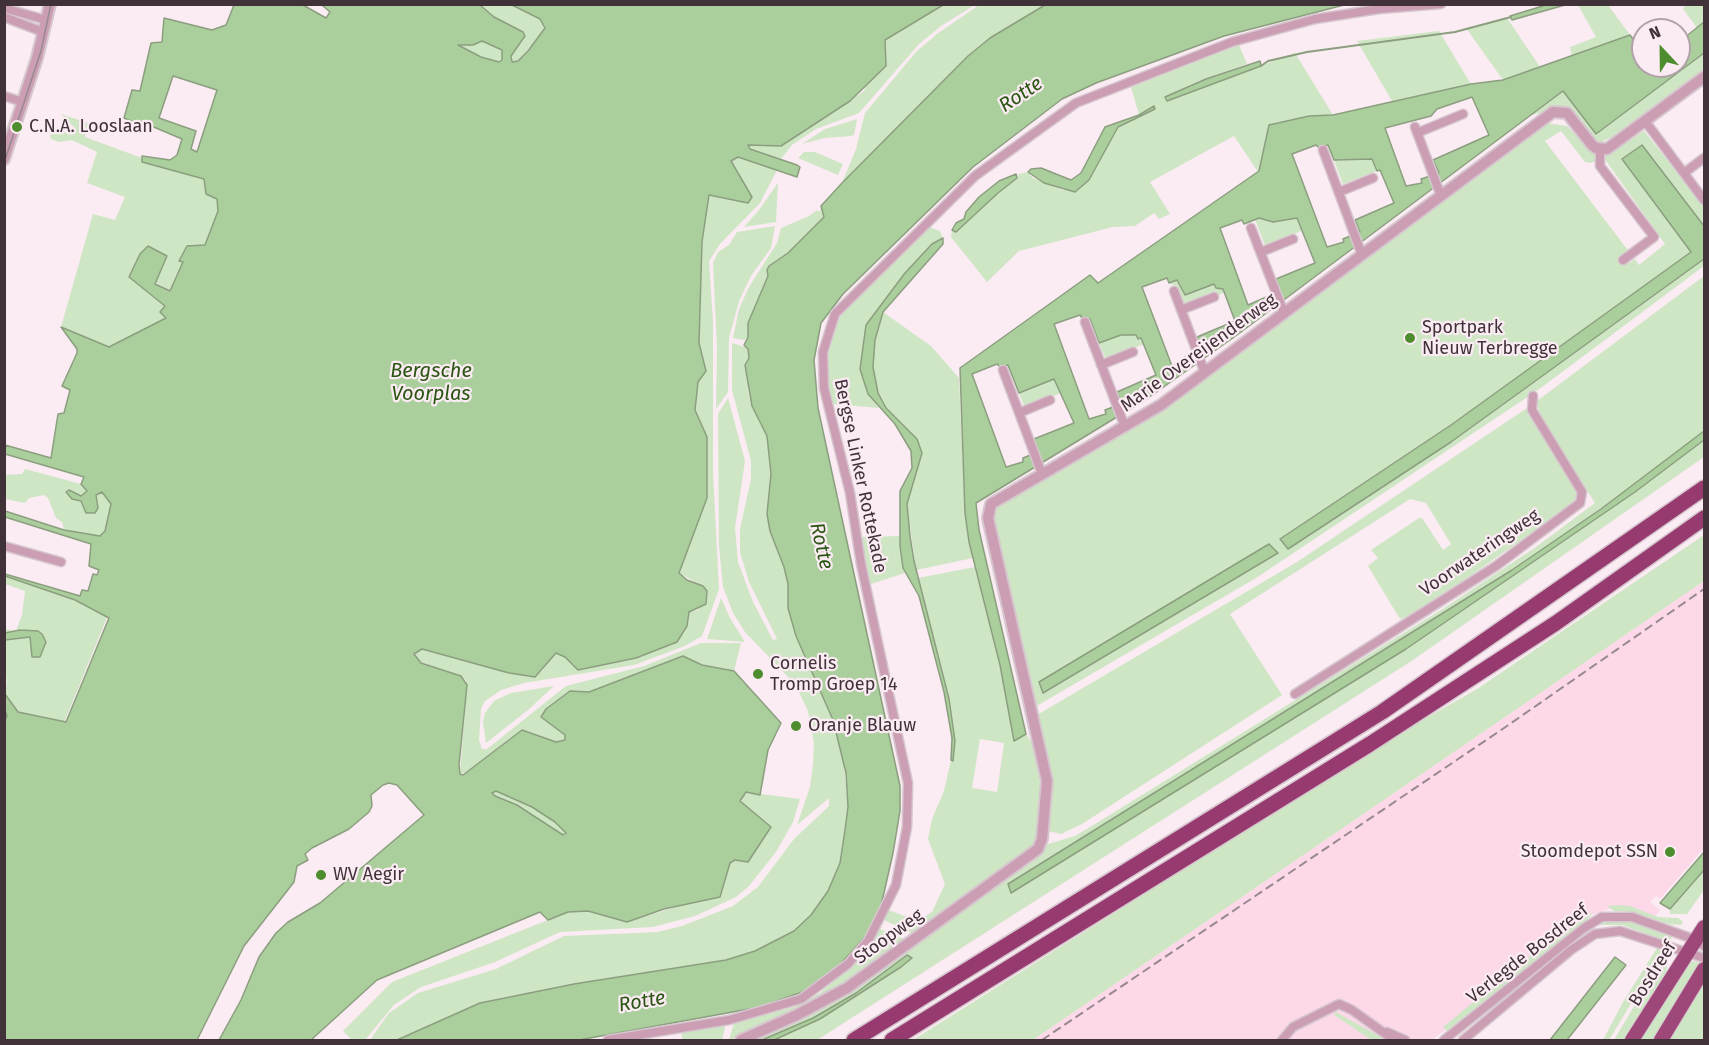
<!DOCTYPE html>
<html>
<head>
<meta charset="utf-8">
<style>
	body { margin:0 }
	#map { position:relative; width:1709px; height:1045px; overflow:hidden; background:#fbebf3; font-family:"Fira Sans",sans-serif }
	canvas { display:block }
	.frame { position:absolute; inset:0; border:6px solid #413239; pointer-events:none }
	.north { position:absolute; left:1631px; top:18px; width:60px; height:60px; box-sizing:border-box; background:#fbebf3; border:2px solid #b1a1a9; border-radius:50%; rotate:338deg; font-size:16px; font-weight:700; line-height:24px; text-align:center; color:#413239 }
	.north::after { content:''; display:block; margin:auto; width:21px; height:27px; background:#4e8d2e; clip-path:polygon(50% 0,100% 100%,50% 72%,0 100%) }
</style>
</head>
<body>
<div id="map">
<canvas width="1709" height="1045"></canvas>
<div class="frame"></div>
<div class="north">N</div>
</div>
<script>
const c = document.querySelector('canvas').getContext('2d');
c.lineJoin = 'round';
function fill(path, color) { c.fillStyle = color; c.fill(path, 'evenodd'); }
const poly = rows => new Path2D(rows.map(r => 'M' + r).join(''));
function trace(path, color, width, dash) { c.strokeStyle = color; c.lineWidth = width; c.lineCap = dash ? 'butt' : 'round'; c.setLineDash(dash || []); c.stroke(path); }
function drawText(font, color, halo, rows, align = 'center') {
  c.font = font + ' "Fira Sans",sans-serif'; c.lineWidth = 4.5; c.setLineDash([]); c.textBaseline = 'middle'; c.strokeStyle = halo; c.fillStyle = color; for (const [text, x, y, turn = 0] of rows) {
    c.save(); c.translate(x, y); c.rotate((+turn || 0) * Math.PI / 180); c.textAlign = isNaN(turn) ? turn : align; if (halo) c.strokeText(text, 0, 0); c.fillText(text, 0, 0); c.restore();
  }
}
fill(poly([
	[1704,581,1704,848,1660,899,1656,896,1650,902,1660,910,1654,918,1628,909,1612,908,1591,915,1432,1040,1033,1040]
]), '#fcd8e9');
fill(poly([
	[480,5,514,5,540,19,545,28,543,32,518,61,512,62,511,56,522,42,523,32,494,17],
	[943,5,975,5,941,26,919,44,859,113,816,129,792,145,781,159,750,149,747,145,781,146,850,101,864,91,885,40],
	[979,5,1045,5,980,45,850,177,842,183,856,149,865,113,916,52,937,34],
	[1578,5,1608,5,1630,35,1572,55,1570,47,1596,37],
	[1686,5,1704,5,1704,22,1697,28,1683,9],
	[1507,18,1540,67,1503,80,1466,28],
	[1439,31,1471,84,1392,101,1357,41],
	[482,41,502,50,502,59,499,62,481,57,461,49,458,44,473,45],
	[1239,45,1247,64,1199,81,1165,97,1167,100,1295,53,1333,115,1309,116,1258,172,1234,136,1150,182,1170,214,1159,219,1154,213,1135,226,1113,227,1019,251,987,282,951,237,952,230,956,232,1019,174,1028,172,1033,178,1062,190,1082,187,1118,127,1154,106,1139,115,1131,87],
	[1704,53,1704,69,1612,137,1601,142,1596,141,1579,120,1554,110,1531,115,1563,91,1596,133],
	[61,114,88,123,85,137,142,158,142,162,204,179,217,199,218,211,205,245,187,246,180,261,183,262,170,291,133,269,129,277,165,306,166,318,109,347,61,327,93,214,115,220,125,197,87,183,97,152,72,140,59,142,51,139,50,135,57,129,72,135,76,132,74,127],
	[857,119,854,135,851,136,825,138,802,144,825,129],
	[1546,123,1567,126,1599,159,1591,163,1585,162,1561,131,1545,141,1630,253,1625,257,1629,263,1635,259,1639,265,1665,244,1604,158,1644,131,1704,206,1704,226,1642,145,1622,160,1691,252,1451,425,1281,539,1287,549,1451,442,1704,259,1704,266,1538,390,1256,578,1035,707,992,510,1167,403],
	[804,152,815,152,843,164,838,175,798,158],
	[738,157,777,170,760,203,720,244,709,261,713,322,713,473,719,589,702,636,685,646,634,665,524,683,501,690,485,701,481,709,479,740,482,749,487,749,566,686,644,666,701,643,741,643,734,671,703,665,683,656,589,692,570,691,546,709,541,717,565,735,565,739,556,742,527,731,510,738,472,770,460,774,467,685,465,679,453,673,418,661,415,652,422,649,509,673,532,677,543,670,551,656,556,653,565,657,578,670,687,626,689,612,698,610,703,586,679,573,707,498,707,437,695,410,698,382,706,371,699,343,702,242,709,195,748,203,752,197,731,160],
	[1372,159,1377,171,1343,184,1334,160],
	[778,183,776,222,744,227,759,210],
	[821,206,824,217,788,253,769,266,768,276,748,323,748,337,744,340,733,338,739,309,749,287,777,243,781,228,809,216,817,210,820,212],
	[1259,218,1273,222,1297,218,1303,230,1266,248,1255,219],
	[775,226,771,248,751,276,739,301,729,338,728,392,716,409,717,348,713,263,718,252,729,245,737,232],
	[929,227,940,231,943,238,932,244,905,273,866,325,860,369,868,394,879,408,832,404,826,369,828,347,836,324,847,306],
	[1704,276,1704,431,1601,509,1512,570,1009,884,1011,892,1406,649,1635,492,1704,440,1704,457,1413,660,817,1040,774,1040,820,1019,911,958,907,955,856,993,813,1018,762,1040,751,1040,783,1025,955,916,1035,860,1048,844,1075,836,1100,821,1444,608,1536,547,1595,503,1540,417,1537,401],
	[1177,280,1185,295,1215,284,1223,289,1224,293,1182,307,1174,285,1169,283],
	[883,312,931,346,959,378,965,513,973,558,916,570,907,504,922,452,886,408,878,393,873,367,875,340],
	[1121,335,1136,335,1144,344,1106,359,1099,343],
	[732,343,748,348,749,358,745,365,749,396,767,436,771,474,767,514,770,531,784,567,788,584,788,608,796,636,833,720,843,756,848,807,840,863,828,891,811,915,794,931,755,951,726,960,505,997,480,1003,397,1040,370,1040,389,1013,418,993,496,969,564,936,658,932,682,926,733,906,758,887,794,839,829,806,829,798,797,825,810,787,813,764,814,743,808,711,795,684,745,632,733,613,723,587,719,546,718,414,728,398,745,461,735,528,738,562,753,602,773,640,777,639,749,582,740,552,740,529,751,479,751,461,732,390],
	[1054,379,1061,393,1025,408,1019,393],
	[1530,406,1530,415,1578,488,1580,494,1567,508,1417,613,1400,619,1368,566,1378,558,1371,550,1419,518,1422,518,1443,550,1451,544,1426,503,1410,499,1230,614,1282,695,1082,824,1061,834,1048,831,1037,715,1297,562],
	[25,469,81,484,88,491,81,496,66,492,72,499,81,501,86,513,96,495,102,492,111,504,105,531,100,536,64,530,62,522,56,518,48,498,44,495,29,498,25,503,5,499,4,475,22,474],
	[1704,535,1704,581,1033,1040,913,1040,1395,736,1477,689],
	[899,536,905,573,868,585,858,537],
	[975,567,1000,665,1014,740,1026,734,1032,743,1041,786,1039,827,1036,846,914,934,884,920,888,910,913,919,921,919,932,912,945,884,928,839,932,819,944,791,951,760,953,760,955,741,949,699,918,578],
	[980,739,1004,743,997,792,972,788],
	[5,576,45,588,108,615,64,723,18,712,5,694,7,680,5,676,5,640,30,637,32,645,42,634,5,633,4,629,16,631,22,615,25,591,5,584],
	[721,598,730,618,745,642,707,639],
	[554,686,528,710,486,743,483,722,485,713,494,701,511,693],
	[496,791,518,798,555,822,566,833,563,835,518,805,495,796,492,793],
	[746,792,800,799,793,822,776,852,749,886,736,897,695,916,653,927,560,932,495,962,421,987,394,1005,365,1040,352,1040,343,1031,392,982,568,912,588,911,627,922,722,893,730,863,739,860,768,824,742,804,741,797],
	[1704,870,1704,890,1687,914,1670,914,1670,909],
	[1616,905,1630,906,1658,917,1678,918,1683,922,1681,925,1669,924,1631,912,1614,911,1607,906],
	[1593,912,1589,918,1447,1031,1443,1027,1527,958],
	[1629,919,1673,935,1669,942,1622,925,1599,925,1598,923],
	[880,929,906,940,869,970,782,1020,729,1040,734,1023,794,1007,820,993,864,953],
	[1657,948,1663,951,1609,1040,1603,1040,1623,1002],
	[1665,954,1668,962,1666,972,1624,1040,1614,1040],
	[1685,960,1701,963,1699,971,1653,1040,1637,1040],
	[1704,978,1704,1040,1665,1040],
	[1336,1012,1379,1036,1384,1040,1371,1040,1334,1015],
	[723,1025,725,1028,722,1040,683,1040,681,1033]
]), '#cfe6c5');
const water = poly([
	[234,5,303,5,326,18,330,12,322,5,480,5,494,17,523,32,525,36,511,56,512,62,518,61,528,51,545,28,540,19,512,5,943,5,885,40,886,66,850,101,781,146,748,145,750,149,797,165,800,167,797,177,738,157,731,161,752,197,748,203,709,195,702,242,699,343,706,371,698,382,695,410,707,437,707,498,679,573,687,580,703,586,707,591,706,604,689,612,687,626,677,642,636,658,578,670,565,657,556,653,535,677,509,673,422,649,414,654,421,663,461,676,467,685,459,765,460,774,463,775,522,730,556,742,565,740,565,735,541,717,546,709,570,691,589,692,683,656,702,665,734,671,781,723,768,750,760,795,746,792,740,801,771,827,748,862,735,860,730,863,720,897,664,909,627,922,588,911,568,912,548,920,540,912,377,980,311,1040,219,1040,241,1000,259,957,276,933,288,922,320,903,424,815,397,785,389,783,383,785,371,795,372,806,369,812,349,829,312,848,305,854,308,860,297,866,294,882,244,946,197,1040,5,1040,4,723,7,716,5,710,5,694,18,712,66,722,109,618,75,600,5,576,5,574,80,596,82,590,88,591,93,574,97,575,99,570,89,566,91,544,5,517,5,511,64,530,100,536,105,531,111,504,102,492,96,495,98,508,95,513,86,513,81,501,72,499,66,492,69,490,81,496,87,491,81,484,84,477,5,454,5,445,51,458,58,414,64,413,70,390,62,386,77,353,77,349,61,327,109,347,166,318,160,312,165,306,129,277,140,254,148,246,167,256,155,284,170,291,183,262,179,261,187,246,205,245,218,211,217,199,206,194,204,179,142,162,142,156,170,160,177,155,182,139,149,125,145,127,124,118,132,90,140,91,151,43,162,42,164,18,212,30,226,25,234,5],
	[482,41,502,50,502,60,499,62,481,57,458,45,473,45,482,41],
	[173,76,217,90,197,152,191,149,196,131,159,118,173,76],
	[496,791,532,807,555,822,566,833,563,835,517,805,495,796,492,793,496,791],
	[1045,5,1344,5,1224,36,1096,83,1062,99,973,167,843,294,821,323,814,360,818,408,900,786,900,811,893,853,881,906,866,936,834,971,808,990,760,1007,579,1040,397,1040,480,1003,574,984,726,960,755,951,794,931,811,915,828,891,840,863,845,830,848,807,846,773,833,720,796,636,788,608,788,584,784,567,770,531,767,514,771,474,767,436,752,406,745,365,749,358,748,349,744,345,748,337,748,323,768,276,767,270,769,266,788,253,824,217,821,206,842,183,968,56,990,38,1045,5],
	[1546,5,1565,5,1512,20,1510,16,1546,5],
	[1704,22,1704,53,1596,134,1563,91,1237,335,1148,398,976,503,979,530,1026,734,1014,741,1000,665,969,542,965,513,960,368,1090,275,1098,283,1259,171,1269,125,1309,116,1333,115,1471,84,1503,80,1630,35,1643,52,1643,66,1679,66,1679,42,1704,22],
	[1472,97,1489,135,1433,160,1439,173,1421,179,1422,183,1406,186,1385,128,1431,116,1437,109,1472,97],
	[1316,145,1319,148,1328,145,1334,160,1372,159,1377,171,1380,170,1394,203,1355,220,1360,232,1343,239,1344,242,1327,247,1292,154,1316,145],
	[1259,218,1273,222,1297,218,1315,263,1276,279,1280,291,1248,305,1220,228,1242,220,1244,224,1259,218],
	[1167,278,1169,283,1177,280,1185,295,1214,284,1216,288,1223,289,1235,321,1197,337,1201,350,1183,358,1184,362,1172,366,1142,287,1167,278],
	[1080,315,1084,321,1090,319,1099,343,1121,335,1136,335,1138,339,1141,338,1156,375,1117,392,1121,404,1105,410,1106,414,1089,419,1054,324,1080,315],
	[997,364,1001,368,1008,365,1019,393,1054,379,1074,423,1034,439,1038,452,1023,458,1023,462,1006,467,972,374,997,364],
	[1260,61,1261,66,1167,101,1165,97,1206,79,1260,61],
	[1154,106,1155,109,1118,127,1089,180,1075,192,1044,183,1028,172,1031,169,1041,168,1071,180,1081,173,1105,127,1139,115,1154,106],
	[1642,145,1704,226,1704,259,1451,442,1288,549,1280,539,1451,425,1691,252,1622,159,1642,145],
	[1016,174,1017,178,998,193,956,232,952,230,956,223,964,219,966,212,979,197,999,181,1016,174],
	[943,238,943,244,883,312,875,340,873,367,878,393,886,408,917,439,922,453,907,504,910,536,914,561,949,699,955,741,953,761,951,760,952,738,944,692,919,596,903,568,900,546,900,491,912,468,911,451,895,424,868,394,860,369,866,325,905,273,932,244,943,238],
	[1704,431,1704,440,1635,492,1406,649,1011,893,1008,884,1512,570,1601,509,1704,431],
	[1269,544,1278,553,1043,693,1039,682,1269,544],
	[20,630,38,631,42,634,46,642,40,657,32,657,30,637,5,640,5,633,20,630],
	[1704,852,1704,870,1670,909,1660,903,1704,852],
	[907,955,912,958,901,967,820,1019,774,1040,762,1040,813,1018,856,993,907,955],
	[1615,957,1626,965,1567,1040,1550,1040,1615,957]
]);
fill(water, '#abce9d');
trace(water, '#8b9f7f', 1.5);
trace(poly([
	[1261,66,1268,61,1307,52,1455,32,1511,17]
]), '#8b9f7f', 2);
const minor = poly([
	[4,8,46,20],
	[4,17,43,32],
	[4,96,23,102],
	[1645,121,1704,200],
	[1415,127,1441,196],
	[1417,133,1463,114],
	[1600,149,1600,166,1654,237,1623,260],
	[1323,150,1362,255],
	[1684,173,1704,158],
	[1339,192,1373,178],
	[1251,228,1284,313],
	[1261,252,1293,239],
	[1174,291,1205,373],
	[1181,310,1214,297],
	[1085,322,1125,427],
	[1101,365,1133,352],
	[1003,370,1042,474],
	[1019,413,1050,400],
	[4,546,61,562],
	[1295,694,1496,566,1580,503,1582,492,1532,410,1533,396],
	[1387,1032,1405,1040],
	[608,1040,729,1020,801,999,848,964,868,941,896,885,907,827,908,783,861,564,850,493,824,388,823,352,835,314,975,176,1076,103,1232,42,1315,19,1379,9,1441,4],
	[1282,1040,1293,1027,1339,1004,1352,1010,1394,1040],
	[1444,1040,1584,928,1602,917,1632,917,1696,940,1704,946],
	[1463,1040,1571,950,1595,934,1620,931,1704,958]
]);
const tertiary = poly([
	[4,159,37,58,50,4],
	[741,1040,797,1015,847,988,1038,849,1042,839,1047,781,988,518,991,504,1161,405,1553,112,1567,113,1592,145,1596,148,1607,149,1704,77]
]);
const trunk = poly([
	[1632,1040,1704,927],
	[1661,1040,1704,969]
]);
const motorway = poly([
	[854,1040,1382,712,1704,488],
	[892,1040,1370,744,1556,623,1704,518]
]);
trace(minor, '#d6c6ce', 11);
trace(tertiary, '#d6c6ce', 14);
trace(trunk, '#d6c6ce', 16);
trace(motorway, '#d6c6ce', 18);
trace(minor, '#cb9eb4', 8);
trace(tertiary, '#cb9eb4', 10);
trace(trunk, '#9e4879', 14);
trace(motorway, '#963a70', 15);
trace(poly([
	[4,163,41,51,51,4]
]), '#988890', 1.5);
trace(poly([
	[1042,1040,1507,726,1704,589]
]), '#988890', 2, [9, 4.5]);
for (const [x, y, r, color] of [
	[17,127,6,"#4e8d2e"],
	[1410,338,6,"#4e8d2e"],
	[758,674,6,"#4e8d2e"],
	[796,726,6,"#4e8d2e"],
	[1670,852,6,"#4e8d2e"],
	[321,875,6,"#4e8d2e"]
]) { const dot = new Path2D(); dot.arc(x, y, r, 0, 2 * Math.PI); c.fillStyle = color; c.fill(dot); trace(dot, '#fbebf3', 2); }
drawText('18px', '#413239', '#fbebf3', [
	["C.N.A. Looslaan",29,127],
	["Sportpark",1422,328],
	["Nieuw Terbregge",1422,349],
	["Cornelis",770,664],
	["Tromp Groep 14",770,685],
	["Oranje Blauw",808,726],
	["Stoomdepot SSN",1658,852,"right"],
	["WV Aegir",333,875]
], 'left');
drawText('18px', '#413239', '#fbebf3', [
	["Marie Overeijenderweg",1199,353,-36],
	["Bergse Linker Rottekade",860,476,78],
	["Voorwateringweg",1480,553,-34],
	["Stoopweg",889,937,-36],
	["Verlegde Bosdreef",1528,954,-38],
	["Bosdreef",1653,974,-58]
]);
drawText('italic 20px', '#2a5512', '#fbebf3', [
	["Rotte",1021,95,-34],
	["Bergsche",431,371],
	["Voorplas",431,394],
	["Rotte",821,546,77],
	["Rotte",642,1002,-10]
]);
</script>
</body>
</html>
